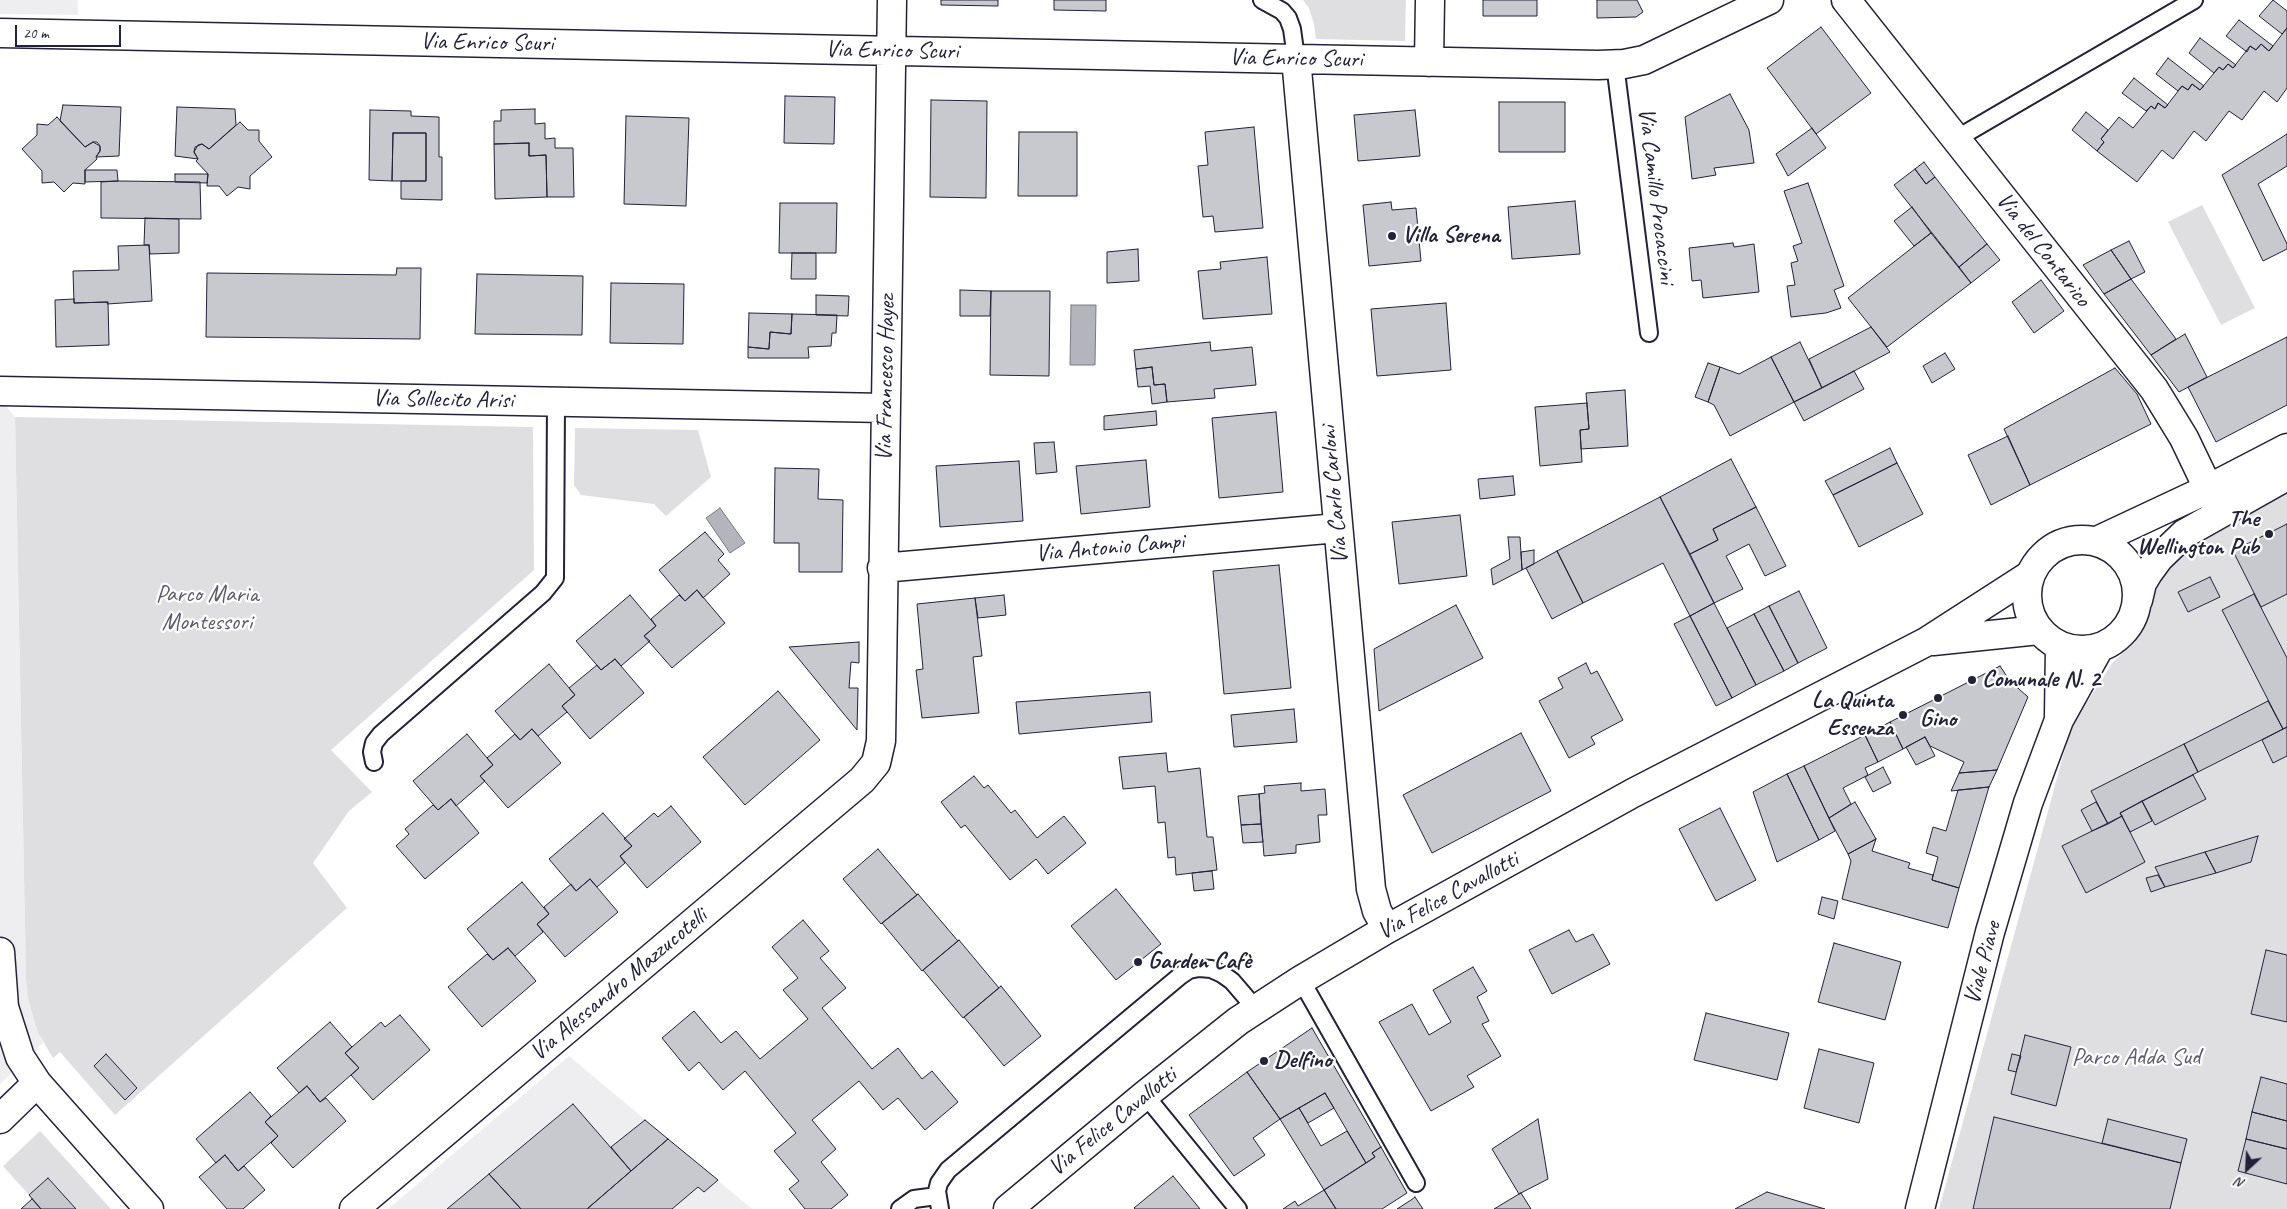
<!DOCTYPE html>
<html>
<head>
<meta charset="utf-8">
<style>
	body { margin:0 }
	#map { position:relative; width:2287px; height:1209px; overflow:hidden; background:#fff; font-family:Caveat,sans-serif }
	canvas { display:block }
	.north { position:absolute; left:2222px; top:1144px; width:50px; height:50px; -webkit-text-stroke:4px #fff; paint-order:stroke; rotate:205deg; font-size:14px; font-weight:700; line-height:20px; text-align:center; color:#22223b }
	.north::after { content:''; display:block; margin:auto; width:18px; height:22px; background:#22223b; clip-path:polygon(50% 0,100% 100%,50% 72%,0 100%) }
	.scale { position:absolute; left:15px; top:25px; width:106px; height:22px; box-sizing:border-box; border:2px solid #22223b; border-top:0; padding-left:6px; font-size:15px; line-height:18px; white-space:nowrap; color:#22223b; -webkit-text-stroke:4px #fff; paint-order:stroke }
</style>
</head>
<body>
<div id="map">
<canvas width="2287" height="1209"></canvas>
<div class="north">N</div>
<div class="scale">20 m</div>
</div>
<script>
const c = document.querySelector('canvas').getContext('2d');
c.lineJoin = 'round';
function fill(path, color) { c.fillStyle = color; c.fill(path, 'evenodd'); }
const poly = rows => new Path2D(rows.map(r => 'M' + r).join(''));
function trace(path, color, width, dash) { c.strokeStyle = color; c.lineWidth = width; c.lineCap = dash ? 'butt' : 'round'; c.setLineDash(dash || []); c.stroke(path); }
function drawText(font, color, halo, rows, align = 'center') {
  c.font = font + ' Caveat,sans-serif'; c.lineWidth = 4.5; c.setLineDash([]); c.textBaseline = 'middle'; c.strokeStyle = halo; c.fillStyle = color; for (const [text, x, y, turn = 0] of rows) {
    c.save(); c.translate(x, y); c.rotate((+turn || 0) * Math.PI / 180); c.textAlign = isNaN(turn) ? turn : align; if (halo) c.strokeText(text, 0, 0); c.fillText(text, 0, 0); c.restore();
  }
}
fill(poly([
	[0,0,78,0,78,15,0,14],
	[0,395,2,401,15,417,26,978,38,1033,43,1043,0,1084],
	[569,1056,710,1174,752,1209,388,1209]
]), '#eeeef1');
fill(poly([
	[1303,0,1406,0,1405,41,1316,39,1314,24,1309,8],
	[2202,205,2255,308,2221,325,2168,222],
	[15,417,533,427,534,570,331,750,372,792,349,811,313,863,347,908,115,1115,60,1052,53,1058,38,1033,28,998,26,978],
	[575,428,698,430,711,477,666,516,654,504,581,495,574,485],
	[2287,482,2287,1209,1939,1209,2071,727,2113,662,2134,643,2145,623,2153,585,2204,524],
	[40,1131,111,1209,76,1209,48,1178,29,1195,3,1166]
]), '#dfdfe2');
const water = poly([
	[1071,305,1096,305,1095,365,1070,365,1071,305],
	[720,508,745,543,730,553,706,518,720,508]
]);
fill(water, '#b4b4bc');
trace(water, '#7a7a88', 1);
const building = poly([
	[941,0,998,0,998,6,941,5,941,0],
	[1054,0,1106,0,1106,11,1054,10,1054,0],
	[1483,0,1537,0,1537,16,1483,16,1483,0],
	[1597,0,1637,0,1643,12,1636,17,1597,18,1597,0],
	[2273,0,2287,11,2287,28,2282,34,2259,16,2273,0],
	[2239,20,2273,46,2269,51,2261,44,2256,50,2250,46,2247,52,2226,36,2239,20],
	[1821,27,1871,93,1816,134,1767,68,1821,27],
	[2287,28,2287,88,2277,102,2264,91,2242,120,2229,111,2206,141,2194,131,2173,159,2162,150,2137,182,2097,151,2104,142,2101,139,2119,117,2133,128,2151,106,2155,109,2158,103,2165,108,2182,86,2188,90,2192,84,2200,90,2219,67,2223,70,2228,64,2233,68,2250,46,2256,50,2261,44,2269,51,2287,28],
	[2200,38,2236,65,2233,68,2228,64,2223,70,2219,67,2214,73,2189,53,2200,38],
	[2168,58,2204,86,2200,90,2192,84,2188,90,2182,86,2178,91,2156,74,2168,58],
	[2134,78,2168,105,2165,108,2158,103,2155,109,2151,106,2146,111,2122,93,2134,78],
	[1730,94,1749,130,1754,163,1714,168,1716,175,1692,179,1685,117,1730,94],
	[785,96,835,97,834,144,784,143,785,96],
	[931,100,987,101,986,198,930,197,931,100],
	[1499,102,1565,102,1565,152,1499,152,1499,102],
	[63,105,121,107,119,156,96,157,100,151,100,146,97,142,93,142,85,147,60,121,63,105],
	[177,107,235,109,236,125,209,149,202,144,195,147,194,152,198,159,175,156,177,107],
	[535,109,535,124,545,123,545,139,555,138,555,148,573,148,574,197,547,197,546,155,529,156,529,143,494,144,494,121,501,121,501,110,535,109],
	[370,110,411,111,411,116,439,117,439,157,442,157,442,200,401,199,401,181,426,181,426,133,393,133,392,181,369,180,370,110],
	[1415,110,1420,156,1358,161,1354,115,1415,110],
	[2086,112,2108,130,2101,139,2104,142,2097,151,2072,130,2086,112],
	[626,116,689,118,686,206,624,204,626,116],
	[57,117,85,147,93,142,100,146,100,151,96,157,97,159,85,170,85,184,73,183,64,192,54,182,42,183,42,171,22,149,37,135,37,124,48,125,57,117],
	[240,122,248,130,259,130,259,141,272,157,250,176,250,189,238,187,227,196,219,186,207,186,208,174,196,161,198,159,194,152,198,145,202,144,209,149,240,122],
	[1254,127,1263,228,1215,232,1213,216,1203,217,1198,166,1208,165,1205,132,1254,127],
	[1812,128,1826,148,1788,176,1776,154,1812,128],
	[1019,132,1077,132,1077,196,1018,196,1019,132],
	[393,133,426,133,426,181,392,181,393,133],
	[2287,134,2287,166,2258,184,2287,244,2287,249,2263,261,2222,175,2287,134],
	[529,143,529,156,546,155,547,197,495,199,494,144,529,143],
	[1924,162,1935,177,1926,184,1915,169,1924,162],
	[1915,169,1926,184,1935,177,1987,244,1959,267,1894,185,1915,169],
	[85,170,117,170,118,181,85,182,85,170],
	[175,174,208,174,207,183,175,182,175,174],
	[118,181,200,182,201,219,101,218,101,182,118,181],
	[1808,183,1844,286,1834,290,1841,308,1826,313,1791,317,1787,286,1795,285,1791,263,1798,261,1793,246,1802,243,1784,191,1808,183],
	[1575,201,1580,254,1512,259,1508,207,1575,201],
	[1391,202,1392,210,1416,208,1421,261,1369,266,1363,205,1391,202],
	[780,203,837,203,836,253,779,253,780,203],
	[1912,207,1931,233,1914,246,1894,221,1912,207],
	[145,218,179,219,179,253,150,254,149,245,144,245,145,218],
	[1931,233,1971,283,1887,347,1848,298,1931,233],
	[2129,241,2145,272,2131,279,2111,250,2129,241],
	[1733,243,1734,247,1754,244,1759,292,1703,298,1701,280,1692,281,1689,248,1733,243],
	[1987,244,2000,260,1971,283,1959,267,1987,244],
	[149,245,152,301,107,304,108,302,74,303,73,271,119,270,118,246,149,245],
	[1138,249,1139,281,1107,283,1107,252,1138,249],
	[2111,250,2131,279,2104,294,2083,265,2111,250],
	[792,253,816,253,816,279,791,279,792,253],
	[1267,257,1272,314,1203,319,1198,271,1221,269,1220,262,1267,257],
	[397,268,421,268,420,339,206,337,207,273,396,275,397,268],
	[477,274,583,276,582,335,475,334,477,274],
	[2131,279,2176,339,2151,355,2104,294,2131,279],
	[2041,280,2064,311,2034,333,2012,302,2041,280],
	[611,283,684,284,683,344,610,343,611,283],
	[960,290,991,291,990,316,960,316,960,290],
	[991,291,1050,291,1049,376,990,375,991,291],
	[816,295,849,296,848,316,816,315,816,295],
	[74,299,74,303,108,302,109,345,56,347,55,300,74,299],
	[1446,303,1451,370,1377,376,1371,309,1446,303],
	[749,313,792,314,791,334,770,332,769,349,748,347,749,313],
	[792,314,837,315,836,333,832,333,831,346,808,347,809,358,748,358,748,347,769,349,770,332,791,334,792,314],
	[1871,327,1890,352,1822,388,1809,359,1871,327],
	[2185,334,2207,377,2179,392,2151,355,2185,334],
	[2287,337,2287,405,2216,442,2188,387,2287,337],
	[1210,342,1211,351,1252,347,1256,385,1214,389,1215,398,1167,402,1165,384,1154,385,1152,367,1136,369,1134,350,1210,342],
	[1800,342,1822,388,1794,402,1771,357,1800,342],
	[1945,353,1955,369,1932,383,1923,366,1945,353],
	[1771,357,1794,402,1730,436,1714,405,1708,402,1720,367,1739,374,1771,357],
	[1708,363,1720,367,1708,402,1695,397,1708,363],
	[1152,367,1154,385,1165,384,1167,402,1152,404,1150,386,1138,387,1136,369,1152,367],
	[2115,368,2137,394,2151,424,2030,485,2004,429,2115,368],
	[1854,371,1864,389,1804,421,1794,402,1854,371],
	[1625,390,1628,446,1581,449,1580,430,1589,429,1586,393,1625,390],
	[1587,403,1589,429,1580,430,1582,462,1540,466,1535,407,1587,403],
	[1156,411,1157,425,1104,430,1104,416,1156,411],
	[1276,412,1283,492,1219,498,1212,418,1276,412],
	[2008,436,2030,485,1991,505,1968,455,2008,436],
	[1054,442,1057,472,1036,474,1034,443,1054,442],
	[1890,448,1897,463,1833,495,1825,481,1890,448],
	[1731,459,1756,507,1713,529,1718,540,1690,554,1660,497,1731,459],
	[1146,460,1150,507,1081,514,1076,466,1146,460],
	[1019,461,1023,521,940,527,936,466,1019,461],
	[1897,463,1923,514,1859,547,1833,495,1897,463],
	[775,468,819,469,818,499,843,500,842,572,799,572,799,543,774,543,775,468],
	[1513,476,1515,495,1480,499,1478,479,1513,476],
	[1660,497,1714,603,1690,616,1663,563,1583,603,1557,551,1660,497],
	[1756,507,1786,566,1765,576,1749,544,1726,556,1743,589,1714,603,1690,554,1718,540,1713,529,1756,507],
	[1460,515,1467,576,1399,584,1392,522,1460,515],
	[2287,524,2287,594,2261,607,2233,551,2287,524],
	[705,532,724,554,718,560,730,574,703,598,697,590,685,601,659,570,705,532],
	[1508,537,1520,537,1522,570,1493,585,1491,569,1510,559,1508,537],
	[1534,550,1534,564,1522,570,1521,552,1534,550],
	[1557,551,1583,603,1552,619,1526,568,1557,551],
	[1279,565,1291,688,1224,694,1213,571,1279,565],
	[2210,577,2220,597,2188,612,2178,592,2210,577],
	[697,590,725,623,672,668,644,636,656,626,651,619,679,595,685,601,697,590],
	[1799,591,1827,648,1798,663,1769,606,1799,591],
	[2254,594,2287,658,2287,727,2283,729,2222,610,2254,594],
	[630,595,656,626,644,636,650,641,621,666,615,659,601,670,576,641,630,595],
	[1004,595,1006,615,978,618,975,598,1004,595],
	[975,598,982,656,973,657,979,713,922,718,916,670,923,669,917,604,975,598],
	[1714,603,1756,685,1732,698,1690,616,1714,603],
	[1456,605,1483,658,1379,711,1374,649,1456,605],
	[1769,606,1798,663,1784,671,1754,614,1769,606],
	[1754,614,1784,671,1756,685,1727,628,1754,614],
	[1690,616,1732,698,1716,706,1674,624,1690,616],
	[859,642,859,663,851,662,849,688,858,688,857,730,789,647,859,642],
	[615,659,644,693,590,739,562,706,575,695,569,688,597,665,601,670,615,659],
	[1586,663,1591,674,1597,671,1623,720,1591,737,1595,744,1569,758,1539,701,1563,688,1558,678,1586,663],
	[549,664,575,695,562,706,567,712,538,736,532,729,520,740,495,711,549,664],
	[2000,666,2010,681,2028,697,1997,770,1959,773,1964,762,1930,746,1925,737,1903,749,1890,722,2000,666],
	[778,691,820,740,745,805,703,757,778,691],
	[1150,692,1152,722,1019,734,1016,702,1150,692],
	[2268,701,2283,729,2198,772,2184,744,2268,701],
	[1294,709,1297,742,1234,747,1231,715,1294,709],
	[1890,722,1903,749,1878,762,1865,735,1890,722],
	[2287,727,2287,756,2273,763,2262,740,2287,727],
	[532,729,561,763,508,808,480,776,493,765,487,758,515,734,520,740,532,729],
	[1521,733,1551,791,1432,853,1403,795,1521,733],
	[467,734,493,765,480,776,485,781,456,806,451,799,438,810,413,781,467,734],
	[1865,735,1878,762,1865,768,1868,775,1843,788,1851,804,1829,818,1804,766,1865,735],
	[1925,737,1935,756,1916,765,1906,747,1925,737],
	[2184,744,2198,772,2120,813,2122,816,2108,824,2091,791,2184,744],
	[1166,753,1168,772,1200,768,1207,837,1213,837,1217,870,1176,875,1175,857,1168,858,1165,822,1158,823,1155,786,1123,789,1119,757,1166,753],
	[1804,766,1835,831,1819,840,1787,774,1804,766],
	[1883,767,1891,783,1873,792,1865,777,1883,767],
	[1997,770,1989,787,1951,791,1959,773,1997,770],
	[1787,774,1819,840,1777,862,1753,792,1787,774],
	[2193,775,2206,799,2155,825,2142,801,2193,775],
	[974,776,984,788,988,785,1011,813,1015,810,1037,838,1064,816,1086,843,1048,874,1036,859,1010,880,965,825,961,828,941,802,974,776],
	[1301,783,1301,791,1325,789,1327,815,1318,815,1320,842,1296,845,1296,853,1264,856,1259,794,1265,793,1264,786,1301,783],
	[1989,787,1959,888,1932,880,1938,857,1926,853,1933,827,1946,831,1958,790,1989,787],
	[1259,794,1261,824,1241,825,1238,796,1259,794],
	[451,799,479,833,425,879,396,846,409,834,405,829,433,805,438,810,451,799],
	[2142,801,2152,821,2130,832,2120,813,2142,801],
	[1855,802,1876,839,1848,854,1829,818,1855,802],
	[2096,802,2108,824,2092,831,2081,810,2096,802],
	[671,806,701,842,647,888,620,856,632,846,624,839,654,813,658,817,671,806],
	[1720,808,1756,880,1716,901,1679,829,1720,808],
	[603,813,632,846,620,856,625,863,597,887,590,879,576,891,549,859,603,813],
	[2122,816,2145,862,2086,893,2062,846,2122,816],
	[1261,824,1263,842,1243,843,1241,825,1261,824],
	[2258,836,2251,862,2216,873,2205,852,2258,836],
	[1876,839,1872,851,1910,863,1908,868,1933,875,1932,880,1959,888,1948,928,1842,899,1851,861,1848,854,1876,839],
	[878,849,917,895,881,924,843,879,878,849],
	[2205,852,2216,873,2165,887,2155,867,2205,852],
	[1212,871,1214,889,1194,891,1192,873,1212,871],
	[2158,875,2165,887,2151,892,2146,878,2158,875],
	[590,879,618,912,565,957,537,924,549,914,544,907,571,884,576,891,590,879],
	[522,882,549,914,537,924,543,932,515,956,508,948,493,960,467,929,522,882],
	[1116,889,1161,944,1116,980,1071,926,1116,889],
	[918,894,958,941,922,971,882,923,918,894],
	[1822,897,1838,901,1834,919,1818,914,1822,897],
	[803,920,829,951,820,958,846,988,822,1008,872,1069,898,1048,922,1079,932,1071,958,1102,925,1130,898,1098,883,1110,859,1081,812,1120,836,1149,821,1162,848,1195,831,1209,805,1209,789,1189,799,1181,774,1151,796,1133,745,1071,723,1090,699,1062,689,1071,662,1038,694,1011,721,1043,736,1031,760,1059,808,1019,783,990,798,978,772,947,803,920],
	[1569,930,1576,942,1593,934,1610,964,1552,994,1529,950,1569,930],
	[959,940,999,988,963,1018,923,970,959,940],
	[1834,943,1901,962,1885,1020,1818,1002,1834,943],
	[508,948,536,981,482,1027,448,987,487,954,493,960,508,948],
	[2266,950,2287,955,2287,1022,2251,1014,2266,950],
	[1473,967,1487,991,1477,997,1489,1021,1482,1024,1501,1056,1467,1076,1474,1087,1431,1111,1379,1022,1412,1004,1429,1035,1451,1022,1433,990,1473,967],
	[1001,986,1041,1036,1004,1066,964,1017,1001,986],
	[1706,1013,1789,1033,1777,1080,1694,1060,1706,1013],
	[400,1015,430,1050,373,1100,351,1075,359,1068,345,1053,381,1022,385,1027,400,1015],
	[330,1022,352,1047,345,1053,359,1068,320,1102,307,1086,299,1093,277,1068,330,1022],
	[1312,1028,1381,1147,1372,1153,1375,1157,1366,1163,1325,1093,1280,1119,1247,1072,1312,1028],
	[2025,1035,2071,1047,2056,1106,2011,1094,2025,1035],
	[1819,1049,1874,1063,1859,1123,1804,1108,1819,1049],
	[106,1054,137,1088,125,1100,94,1066,106,1054],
	[2012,1054,2021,1056,2016,1072,2008,1070,2012,1054],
	[1247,1072,1280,1119,1253,1138,1265,1155,1234,1176,1189,1115,1247,1072],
	[2261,1077,2287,1084,2287,1121,2252,1112,2261,1077],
	[307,1086,320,1102,326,1098,346,1121,293,1168,271,1143,278,1136,265,1122,307,1086],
	[250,1092,271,1116,265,1122,278,1136,238,1171,225,1155,216,1163,196,1139,250,1092],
	[1325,1093,1334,1108,1308,1123,1299,1108,1325,1093],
	[573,1104,631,1171,587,1209,521,1209,489,1174,573,1104],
	[1299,1108,1321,1146,1347,1131,1366,1163,1324,1190,1280,1119,1299,1108],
	[2252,1112,2287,1121,2287,1149,2246,1139,2252,1112],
	[1994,1117,2181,1163,2170,1209,1973,1209,1994,1117],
	[1538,1119,1548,1179,1519,1194,1492,1149,1538,1119],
	[2108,1119,2187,1139,2181,1163,2102,1143,2108,1119],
	[645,1120,668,1139,631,1171,611,1147,645,1120],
	[668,1139,718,1180,704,1192,698,1187,672,1209,587,1209,668,1139],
	[2246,1139,2287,1149,2287,1184,2238,1171,2246,1139],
	[1381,1147,1407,1193,1382,1209,1336,1209,1324,1190,1375,1157,1372,1153,1381,1147],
	[225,1155,238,1171,244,1166,265,1190,243,1209,227,1209,199,1177,225,1155],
	[489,1174,521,1209,447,1209,489,1174],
	[1173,1176,1200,1209,1135,1209,1134,1208,1173,1176],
	[48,1178,76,1209,41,1209,29,1195,48,1178],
	[1324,1190,1336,1209,1283,1209,1295,1201,1298,1206,1324,1190],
	[1767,1192,1825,1209,1735,1209,1767,1192],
	[1521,1193,1531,1209,1494,1209,1519,1194,1521,1193],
	[1415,1197,1423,1209,1397,1209,1411,1200,1415,1197],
	[32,1199,41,1209,21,1209,32,1199]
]);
fill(building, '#c8c8cf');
trace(building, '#22223b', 1);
const service = poly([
	[1262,0,1282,11,1288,18,1292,29,1296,58],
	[1615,64,1649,333],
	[1956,139,2194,0],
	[374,762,372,752,374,743,381,734,543,593,555,578,556,402],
	[1301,980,1416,1183],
	[1145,1095,1238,1209],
	[900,1209,914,1199,937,1196],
	[940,1209,937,1191,939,1183,948,1170,1180,976,1189,970,1199,968,1211,969,1222,974,1232,981,1256,1009]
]);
const minor = poly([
	[1846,0,2154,389,2184,438,2218,509],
	[0,33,1598,65,1624,64,1644,60,1769,0],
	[1296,58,1371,889,1377,911,1387,929],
	[1429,62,1430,0],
	[0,391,885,408],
	[882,568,1338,528],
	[1933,641,2039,630],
	[0,952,4,1007,20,1057,37,1083,149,1209],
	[0,1119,37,1083],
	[354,1209,862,780,876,763,881,741,892,0],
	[1008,1209,1145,1095,1238,1021,1301,980,1387,929,1633,793,1926,642,2030,575]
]);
const tertiary = poly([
	'2027 595a55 55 0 1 1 110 0a55 55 0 1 1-110 0Z',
	[2097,541,2208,489,2287,448],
	[2138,600,2142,583,2148,573,2159,558,2184,534,2287,476],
	[2059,716,2060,646],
	[1920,1209,1990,932,2028,803,2059,720,2099,648]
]);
trace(service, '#22223b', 20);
trace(minor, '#22223b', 31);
trace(tertiary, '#22223b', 31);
trace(service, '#fff', 16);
trace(minor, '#fff', 28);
trace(tertiary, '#fff', 28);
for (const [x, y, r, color] of [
	[1392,236,5,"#22223b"],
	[2269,534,5,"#22223b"],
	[1972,680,5,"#22223b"],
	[1938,698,5,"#22223b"],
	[1903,715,5,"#22223b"],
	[1138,962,5,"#22223b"],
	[1264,1061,5,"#22223b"]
]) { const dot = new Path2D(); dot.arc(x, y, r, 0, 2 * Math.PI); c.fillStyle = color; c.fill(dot); trace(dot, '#fff', 2); }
drawText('24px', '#22223b', '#fff', [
	["Via Enrico Scuri",487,43,1],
	["Via Enrico Scuri",892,51,1],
	["Via Enrico Scuri",1296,59,1],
	["Via Camillo Procaccini",1656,196,83],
	["Via del Contarico",2043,250,52],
	["Via Francesco Hayez",886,378,-89],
	["Via Sollecito Arisi",443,400,1],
	["Via Carlo Carloni",1335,495,-95],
	["Via Antonio Campi",1110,548,-5],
	["Via Felice Cavallotti",1448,896,-29],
	["Viale Piave",1983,963,-75],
	["Via Alessandro Mazzucotelli",619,985,-40],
	["Via Felice Cavallotti",1113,1122,-39]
]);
drawText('bold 24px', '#22223b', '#fff', [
	["Villa Serena",1402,236],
	["The",2259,520,"right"],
	["Wellington Pub",2259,548,"right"],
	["Comunale N. 2",1982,680],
	["La Quinta",1893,701,"right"],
	["Essenza",1893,729,"right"],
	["Gino",1938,720,"center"],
	["Garden Cafè",1148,962],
	["Delfino",1274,1061]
], 'left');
drawText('24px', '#5b5b6d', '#fff', [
	["Parco Maria",207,595],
	["Montessori",207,623],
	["Parco Adda Sud",2136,1058]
]);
</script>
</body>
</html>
